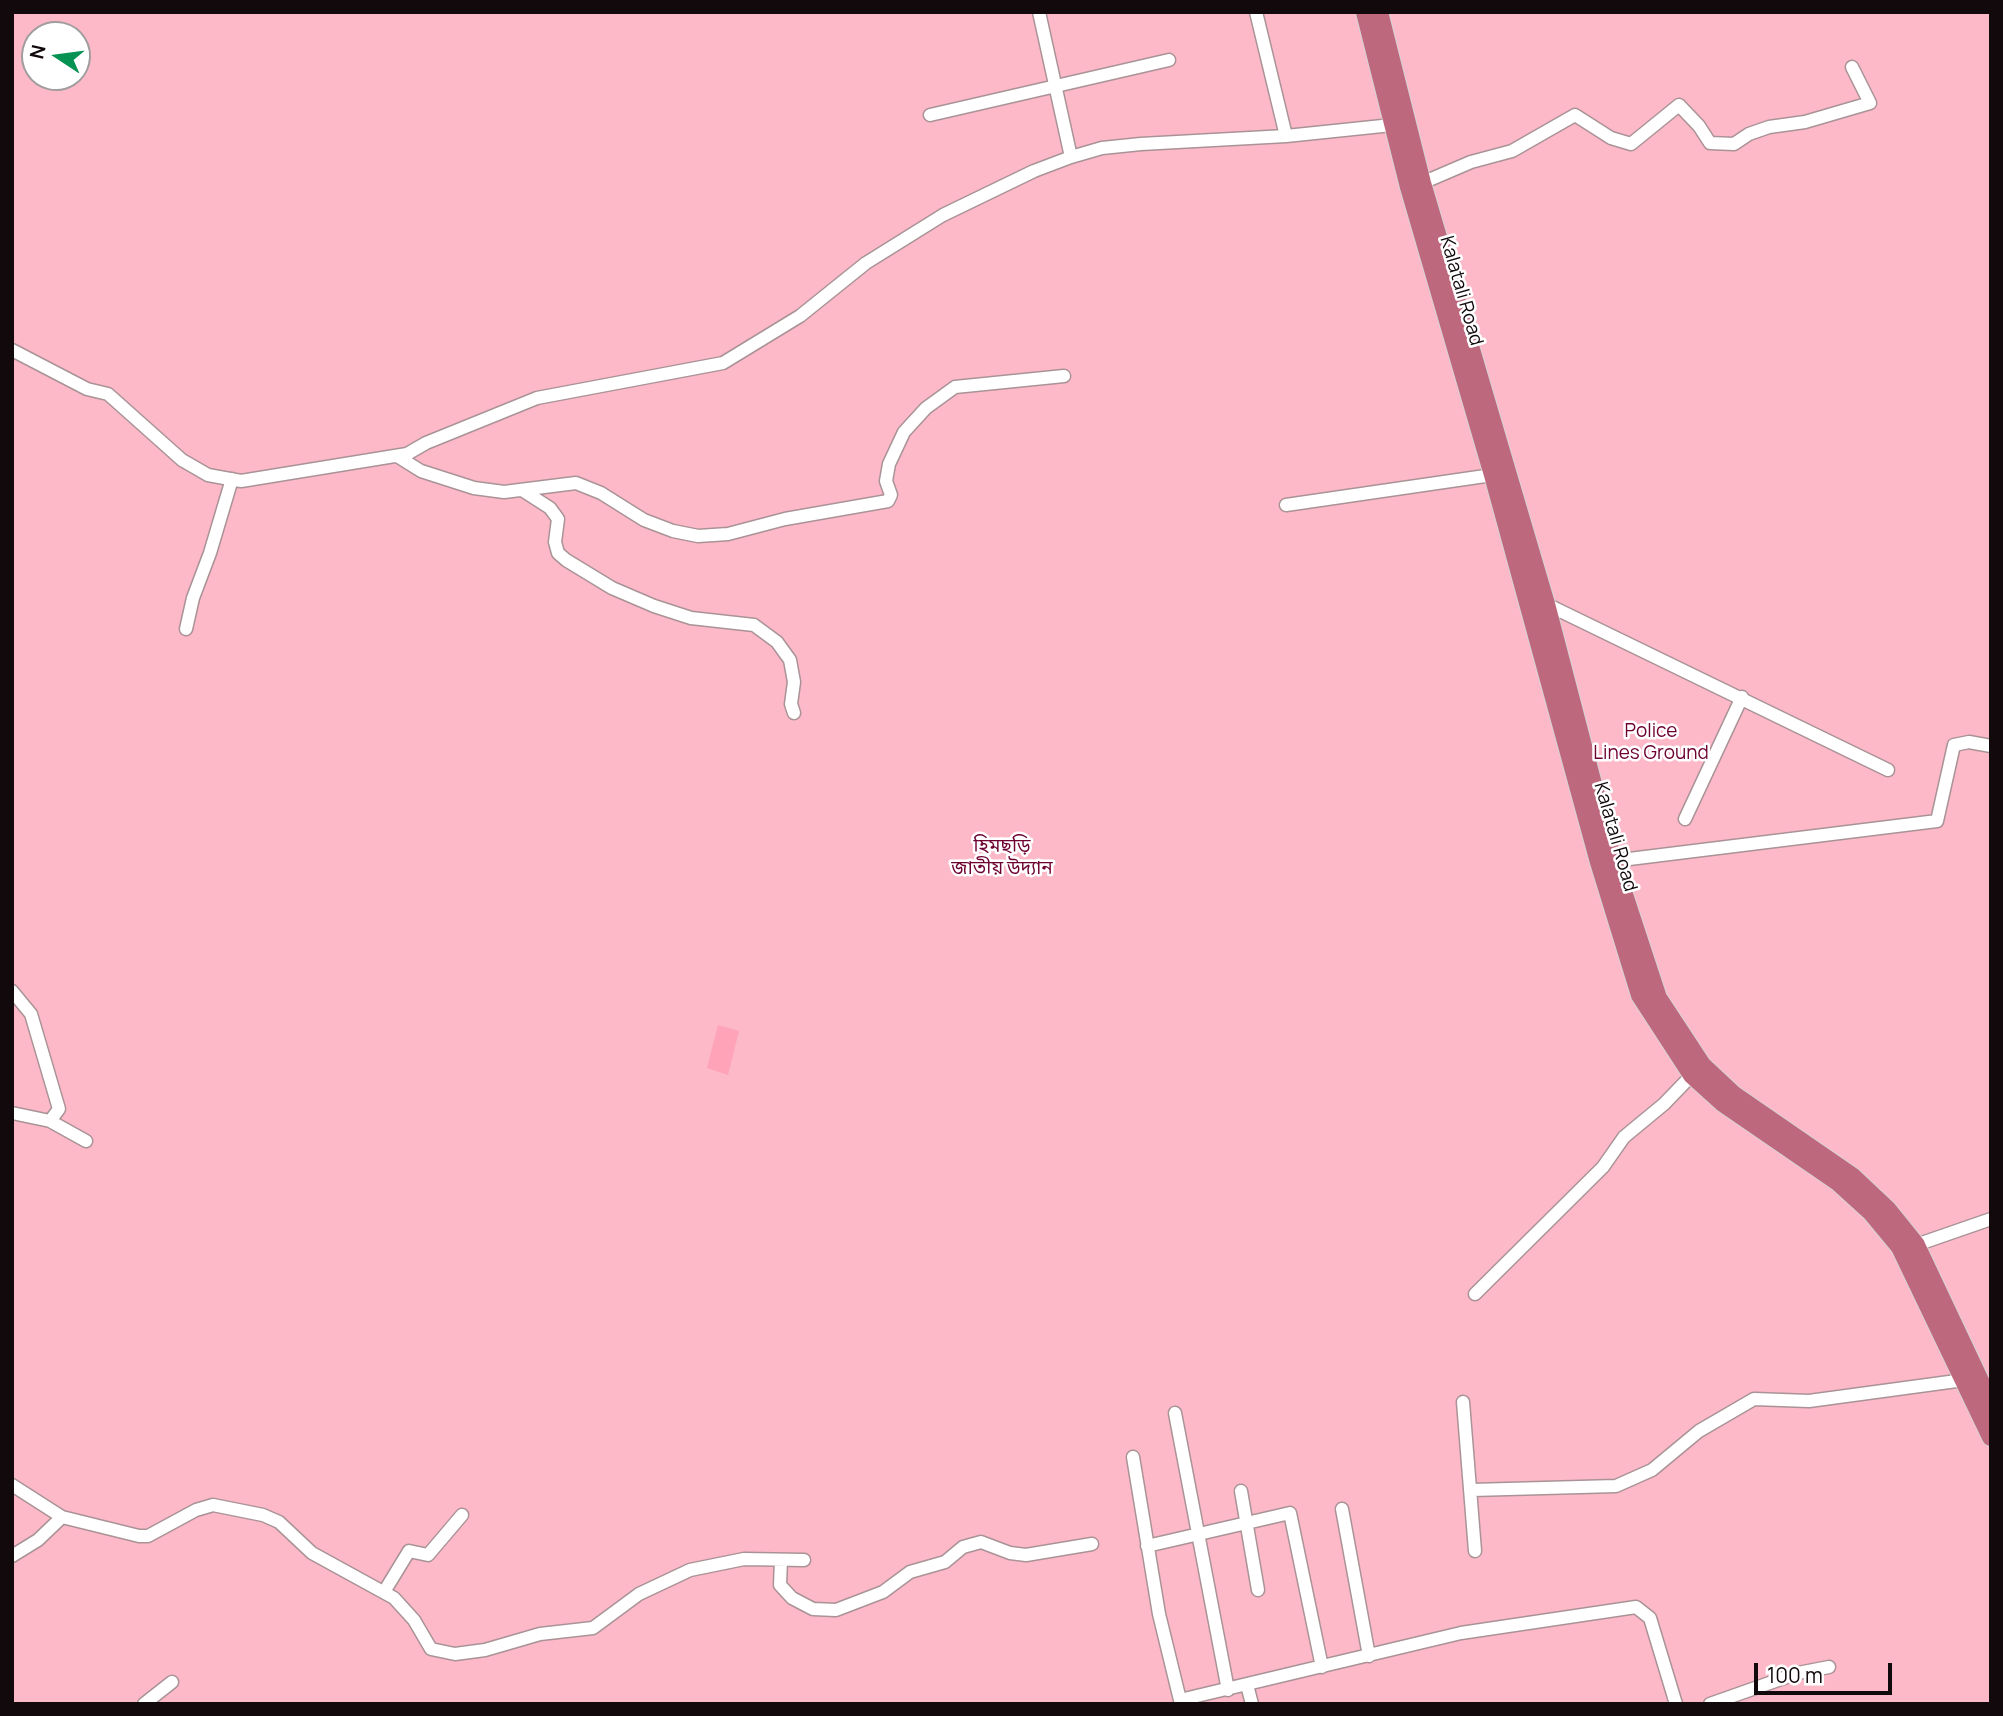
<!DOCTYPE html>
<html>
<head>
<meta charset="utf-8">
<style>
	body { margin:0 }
	#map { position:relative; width:2003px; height:1716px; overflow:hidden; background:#fcf7f8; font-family:Manrope,sans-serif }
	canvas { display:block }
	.frame { position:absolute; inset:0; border:14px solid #11090b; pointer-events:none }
	.north { position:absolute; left:21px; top:21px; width:70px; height:70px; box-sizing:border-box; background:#fff; border:2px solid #a09d9d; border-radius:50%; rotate:283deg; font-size:19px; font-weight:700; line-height:28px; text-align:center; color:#11090b }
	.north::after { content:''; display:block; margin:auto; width:24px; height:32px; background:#059252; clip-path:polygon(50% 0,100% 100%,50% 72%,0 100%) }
	.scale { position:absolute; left:1754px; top:1663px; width:138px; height:32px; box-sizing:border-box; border:4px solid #11090b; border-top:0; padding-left:9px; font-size:21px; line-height:24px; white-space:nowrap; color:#11090b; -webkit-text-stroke:5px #fff; paint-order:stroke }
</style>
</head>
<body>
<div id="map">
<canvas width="2003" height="1716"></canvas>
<div class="frame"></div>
<div class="north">N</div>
<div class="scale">100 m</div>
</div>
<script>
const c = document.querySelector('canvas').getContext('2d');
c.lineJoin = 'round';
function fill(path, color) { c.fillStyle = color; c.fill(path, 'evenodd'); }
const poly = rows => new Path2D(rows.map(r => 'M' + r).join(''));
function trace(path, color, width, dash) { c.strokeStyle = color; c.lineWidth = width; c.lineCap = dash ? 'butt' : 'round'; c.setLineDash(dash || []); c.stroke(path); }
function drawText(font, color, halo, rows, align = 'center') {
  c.font = font + ' Manrope,"Noto Sans Bengali",sans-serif'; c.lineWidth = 5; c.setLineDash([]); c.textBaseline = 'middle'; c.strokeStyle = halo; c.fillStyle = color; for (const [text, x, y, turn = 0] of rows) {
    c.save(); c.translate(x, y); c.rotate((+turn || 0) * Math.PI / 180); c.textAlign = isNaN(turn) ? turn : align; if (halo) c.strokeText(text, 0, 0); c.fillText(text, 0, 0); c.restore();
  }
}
fill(poly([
	[12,12,1991,12,1991,1704,12,1704],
	[35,35,77,35,77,77,35,77]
]), '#fdb9c8');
fill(poly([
	[718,1025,739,1031,728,1075,707,1068]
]), '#fea3b8');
const minor = poly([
	[1039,12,1071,157],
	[1256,12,1286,136,1392,125],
	[930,115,1169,60],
	[1422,183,1471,162,1512,151,1575,115,1611,138,1631,144,1679,105,1699,126,1710,143,1734,144,1749,134,1769,127,1805,122,1870,103,1852,67],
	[12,350,87,389,108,394,182,460,208,475,241,481,407,454,426,443,537,398,723,363,800,316,866,263,943,215,1034,171,1071,157,1102,148,1141,144,1286,136],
	[397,456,421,471,474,488,504,492,576,483,601,493,644,520,673,531,698,536,728,534,785,519,888,501,891,495,886,481,889,464,904,432,926,408,955,387,1064,376],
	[522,490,550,508,558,519,555,542,558,553,566,560,612,588,654,606,691,618,754,625,777,642,790,660,794,682,791,704,794,713],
	[1286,505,1499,474],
	[1546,604,1888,770],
	[186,629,193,598,210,553,232,479],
	[1685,819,1742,697],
	[1613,861,1937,821,1954,745,1969,742,1991,746],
	[12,991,31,1014,59,1109,50,1121],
	[12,1113,50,1121,86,1141],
	[1916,1245,1991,1219],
	[1475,1294,1603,1167,1624,1137,1664,1104,1692,1075],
	[1463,1402,1475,1551],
	[1175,1413,1228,1690],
	[1133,1457,1159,1614,1181,1704],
	[12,1485,62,1517],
	[1472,1490,1616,1486,1652,1470,1699,1431,1754,1399,1809,1401,1964,1380],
	[1241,1491,1258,1590],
	[1342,1509,1369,1656],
	[1147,1546,1290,1513,1322,1667],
	[12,1556,38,1540,62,1517,139,1536,148,1536,196,1510,213,1505,263,1515,279,1522,312,1553,394,1598,414,1620,431,1649,455,1654,485,1650,540,1634,593,1628,639,1594,690,1570,744,1559,804,1560],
	[781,1560,780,1585,792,1598,813,1609,836,1610,883,1592,910,1572,945,1562,963,1547,981,1542,1010,1553,1026,1555,1092,1544],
	[384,1592,409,1551,428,1555,462,1515],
	[1247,1685,1252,1704],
	[1180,1700,1461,1633,1636,1607,1650,1618,1676,1704],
	[144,1704,172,1682],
	[1710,1704,1798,1673,1829,1667]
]);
const highway = poly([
	[1365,12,1409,187,1493,475,1599,862,1640,995,1692,1075,1723,1103,1838,1182,1871,1212,1900,1247,1991,1437],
	[1379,12,1422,183,1546,604,1613,861,1658,998,1702,1065,1734,1095,1853,1177,1887,1209,1916,1245,1991,1404]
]);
trace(minor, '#a99397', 15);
trace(highway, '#d4d3d3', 20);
trace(minor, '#fff', 12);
trace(highway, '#be687e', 18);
drawText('19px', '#11090b', '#fff', [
	["Kalatali Road",1461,291,74],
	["Kalatali Road",1615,837,74]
]);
drawText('19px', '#6d0030', '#fff', [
	["Police",1651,732],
	["Lines Ground",1651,754],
	["হিমছড়ি",1002,847],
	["জাতীয় উদ্যান",1002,869]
]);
</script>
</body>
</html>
